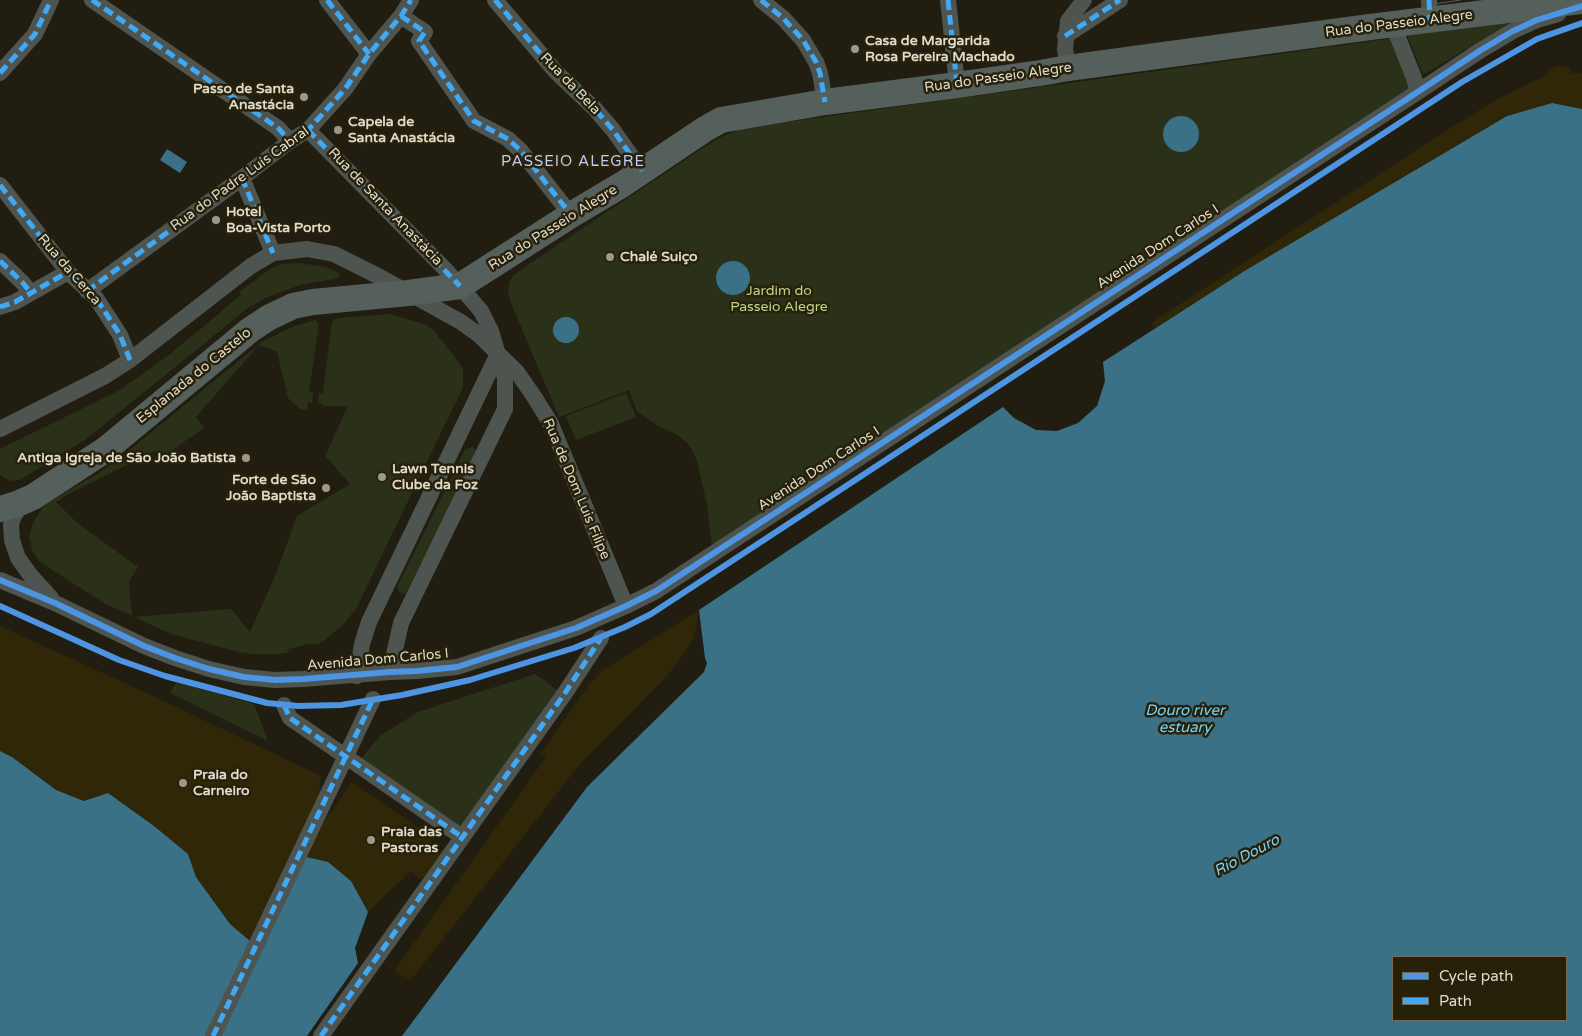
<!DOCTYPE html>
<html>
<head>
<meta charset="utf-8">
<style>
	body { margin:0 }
	#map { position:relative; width:1582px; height:1036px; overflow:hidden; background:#211e11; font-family:"Varela Round",sans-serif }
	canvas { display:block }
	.legend { position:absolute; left:1392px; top:956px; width:175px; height:65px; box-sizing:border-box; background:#28210a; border:1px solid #716b58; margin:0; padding:6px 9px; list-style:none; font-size:15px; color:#dedacc }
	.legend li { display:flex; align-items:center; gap:10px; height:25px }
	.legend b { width:25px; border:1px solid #716b58 }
</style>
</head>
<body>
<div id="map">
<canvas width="1582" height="1036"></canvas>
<ul class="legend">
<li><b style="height:6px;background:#4d94e3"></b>Cycle path</li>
<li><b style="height:6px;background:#3fa9f5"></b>Path</li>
</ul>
</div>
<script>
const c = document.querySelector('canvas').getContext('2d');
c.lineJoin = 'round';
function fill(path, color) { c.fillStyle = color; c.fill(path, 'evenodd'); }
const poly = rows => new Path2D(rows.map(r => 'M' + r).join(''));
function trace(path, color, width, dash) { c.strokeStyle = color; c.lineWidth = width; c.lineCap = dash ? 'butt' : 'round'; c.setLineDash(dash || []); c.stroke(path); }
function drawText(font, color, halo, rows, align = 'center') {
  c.font = font + ' "Varela Round",sans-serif'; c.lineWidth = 5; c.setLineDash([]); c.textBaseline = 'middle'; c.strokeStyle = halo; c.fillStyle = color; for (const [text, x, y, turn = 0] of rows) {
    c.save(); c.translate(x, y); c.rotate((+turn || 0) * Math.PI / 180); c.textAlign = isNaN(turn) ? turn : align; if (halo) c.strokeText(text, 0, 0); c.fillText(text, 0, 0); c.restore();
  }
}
fill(poly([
	[1516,22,1483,39,1423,75,1407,35],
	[1395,38,1412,86,712,545,707,504,697,461,692,449,687,443,676,434,658,426,637,411,629,390,559,417,511,303,508,293,509,283,513,276,523,268,697,152,721,137,743,128],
	[299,263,326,267,339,273,339,278,300,285,265,298,248,308,85,440,20,480,10,481,0,475,0,449,120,390,169,355,241,295,239,292,270,269,281,264],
	[391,314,426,325,433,330,454,356,463,369,463,387,357,607,343,625,325,640,317,644,307,644,287,650,290,652,279,654,253,654,239,652,171,634,134,617,231,609,250,632,276,574,297,516,350,484,325,456,348,406,322,406,322,404,318,403,319,393,323,393,332,322,336,318],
	[315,320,319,324,309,392,313,392,312,403,308,403,307,409,301,410,288,398,277,352,259,345,196,417,204,428,161,458,155,451,68,494,56,502,76,522,138,567,129,582,132,616,104,603,40,562,32,550,29,537,33,523,42,508,52,500,99,473,121,457,263,341,295,326],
	[626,393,636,417,576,440,566,416],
	[472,447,476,450,476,455,406,593,402,594,399,592,397,587,465,450],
	[535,674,559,691,459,829,360,760,380,736,418,712],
	[177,682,254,704,268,741,170,693]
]), '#2b3118');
fill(poly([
	[1558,66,1571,67,1570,74,1582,73,1582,109,1552,103,1507,116,1246,270,1154,329,1151,323,1444,132,1494,101,1542,77,1547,76,1548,70],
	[699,610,694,638,684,653,667,676,580,764,411,980,394,971,546,757,541,753,588,686,603,670],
	[0,626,166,702,321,776,319,797,250,941,230,924,196,877,188,854,154,826,108,793,84,801,56,790,12,757,0,751],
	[352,782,416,826,442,852,421,880,411,871,368,912,355,948,358,963,253,966,320,827]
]), '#2f2708');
fill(poly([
	[1552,103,1582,109,1582,1036,402,1036,587,787,704,672,707,663,705,658,699,610,1003,407,1014,418,1036,430,1057,431,1078,423,1097,406,1105,381,1103,362,1246,270,1507,116],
	[1393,957,1566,957,1566,1020,1393,1020],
	'1163 134a18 18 0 1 1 36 0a18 18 0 1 1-36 0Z',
	[167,149,187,162,180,173,160,160],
	'716 278a17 17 0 1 1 34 0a17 17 0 1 1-34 0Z',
	'553 330a13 13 0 1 1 26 0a13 13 0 1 1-26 0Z',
	[0,751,12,757,56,790,84,801,108,793,154,826,188,854,196,877,230,924,250,941,206,1036,0,1036],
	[302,856,328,862,351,881,368,912,355,948,358,963,307,1036,218,1036]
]), '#3a7186');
trace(poly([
	[92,0,278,128,290,141],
	[327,0,369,54],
	[495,0,556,72,595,109,613,130,642,171],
	[761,0,783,18,803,40,816,62,820,73,825,102],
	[948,0,957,85],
	[1429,0,1430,21],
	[401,16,425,32,419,41,474,121,508,139,521,151,571,215],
	[1393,25,1414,78,1418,92],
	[1065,36,1120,0],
	[1068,68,1065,49,1068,21,1084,0],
	[0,73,35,34,51,0],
	[308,130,445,269,481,311,491,331,505,378,505,409,401,623,390,672],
	[242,178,273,253],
	[0,185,68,272,96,298,120,335,130,360],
	[0,261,22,282,31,293],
	[87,291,242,178,290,141,308,130,345,89,369,54,401,16,411,0],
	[0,307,15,302,68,272],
	[0,429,105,376,130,360,251,266,273,253,307,249,334,254,380,277,461,322,479,335,517,372,535,398,551,424,626,606],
	[25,502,17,511,13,518,11,525,12,540,18,558,31,576,51,598],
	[0,580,55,603,144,646,175,658,209,669,244,677,275,680,303,679,390,672,417,671,457,667,576,628,626,606,656,591,1407,99,1481,50,1513,31,1537,20,1558,14],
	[357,676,362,644,369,622,498,354],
	[284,705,290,718,462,837],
	[213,1036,373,699],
	[321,1036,565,693,601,638]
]), '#4e5550', 16);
trace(poly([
	[0,509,17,504,33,497,105,450,250,330,268,318,293,306,313,302,408,293,460,286,571,215,623,184,705,129,721,120,825,102,957,85,1040,73,1068,68,1370,27,1582,1]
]), '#55605c', 26);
trace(poly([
	[1434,4,1461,0]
]), '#585c57', 1);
trace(poly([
	[92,0,278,128,290,141],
	[327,0,369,54],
	[495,0,556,72,595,109,613,130,642,171],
	[761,0,783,18,803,40,816,62,820,73,825,102],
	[948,0,957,85],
	[1429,0,1430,21],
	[401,16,425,32,419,41,474,121,508,139,521,151,571,215],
	[1065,36,1120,0],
	[0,73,35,34,51,0],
	[308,130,460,286],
	[242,178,273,253],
	[0,185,68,272,96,298,120,335,130,360],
	[0,261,22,282,31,293],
	[87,291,242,178,290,141,308,130,345,89,369,54,401,16,411,0],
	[0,307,15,302,68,272],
	[284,705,290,718,462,837],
	[213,1036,373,699],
	[321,1036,565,693,601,638]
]), '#3fa9f5', 5, [10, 5]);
trace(poly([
	[0,580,55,603,144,646,175,658,209,669,244,677,275,680,303,679,390,672,417,671,457,667,576,628,626,606,656,591,1407,99,1481,50,1513,31,1537,20,1582,6],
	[0,606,119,660,165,676,267,703,298,706,341,705,402,695,470,680,574,648,625,627,651,614,1462,82,1537,39,1582,23]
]), '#4d94e3', 6);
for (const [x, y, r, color] of [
	[855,49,5,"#9c988b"],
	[304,97,5,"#9c988b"],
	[338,130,5,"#9c988b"],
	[216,220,5,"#9c988b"],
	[610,257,5,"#9c988b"],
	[246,458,5,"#9c988b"],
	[382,477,5,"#9c988b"],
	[326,488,5,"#9c988b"],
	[183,783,5,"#9c988b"],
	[371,840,5,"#9c988b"]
]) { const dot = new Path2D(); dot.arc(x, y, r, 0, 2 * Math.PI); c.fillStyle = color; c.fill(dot); trace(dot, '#28210a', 2); }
drawText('14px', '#dedacc', '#28210a', [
	["Rua do Passeio Alegre",1399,24,-7],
	["Rua do Passeio Alegre",998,78,-8],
	["Rua da Bela",570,84,46],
	["Rua do Padre Luís Cabral",240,179,-36],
	["Rua de Santa Anastácia",385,207,46],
	["Rua do Passeio Alegre",553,228,-32],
	["Avenida Dom Carlos I",1158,247,-33],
	["Rua da Cerca",69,270,49],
	["Esplanada do Castelo",194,376,-39],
	["Avenida Dom Carlos I",819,469,-33],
	["Rua de Dom Luis Filipe",576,489,67],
	["Avenida Dom Carlos I",378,660,-5]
]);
drawText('bold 14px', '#dedacc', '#28210a', [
	["Casa de Margarida",865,41],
	["Rosa Pereira Machado",865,57],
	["Passo de Santa",294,89,"right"],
	["Anastácia",294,105,"right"],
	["Capela de",348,122],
	["Santa Anastácia",348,138],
	["Hotel",226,212],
	["Boa-Vista Porto",226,228],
	["Chalé Suiço",620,257],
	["Antiga Igreja de São João Batista",236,458,"right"],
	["Lawn Tennis",392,469],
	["Clube da Foz",392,485],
	["Forte de São",316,480,"right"],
	["João Baptista",316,496,"right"],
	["Praia do",193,775],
	["Carneiro",193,791],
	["Praia das",381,832],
	["Pastoras",381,848]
], 'left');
drawText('14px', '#bcd488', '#28210a', [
	["Jardim do",779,291],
	["Passeio Alegre",779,307]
]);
c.letterSpacing = '1px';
drawText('15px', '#bfccf6', '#28210a', [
	["PASSEIO ALEGRE",573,162]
]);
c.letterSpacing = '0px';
drawText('italic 15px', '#77d2f9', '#28210a', [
	["Douro river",1185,711],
	["estuary",1185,728],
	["Rio Douro",1247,856,-28]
]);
</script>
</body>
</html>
